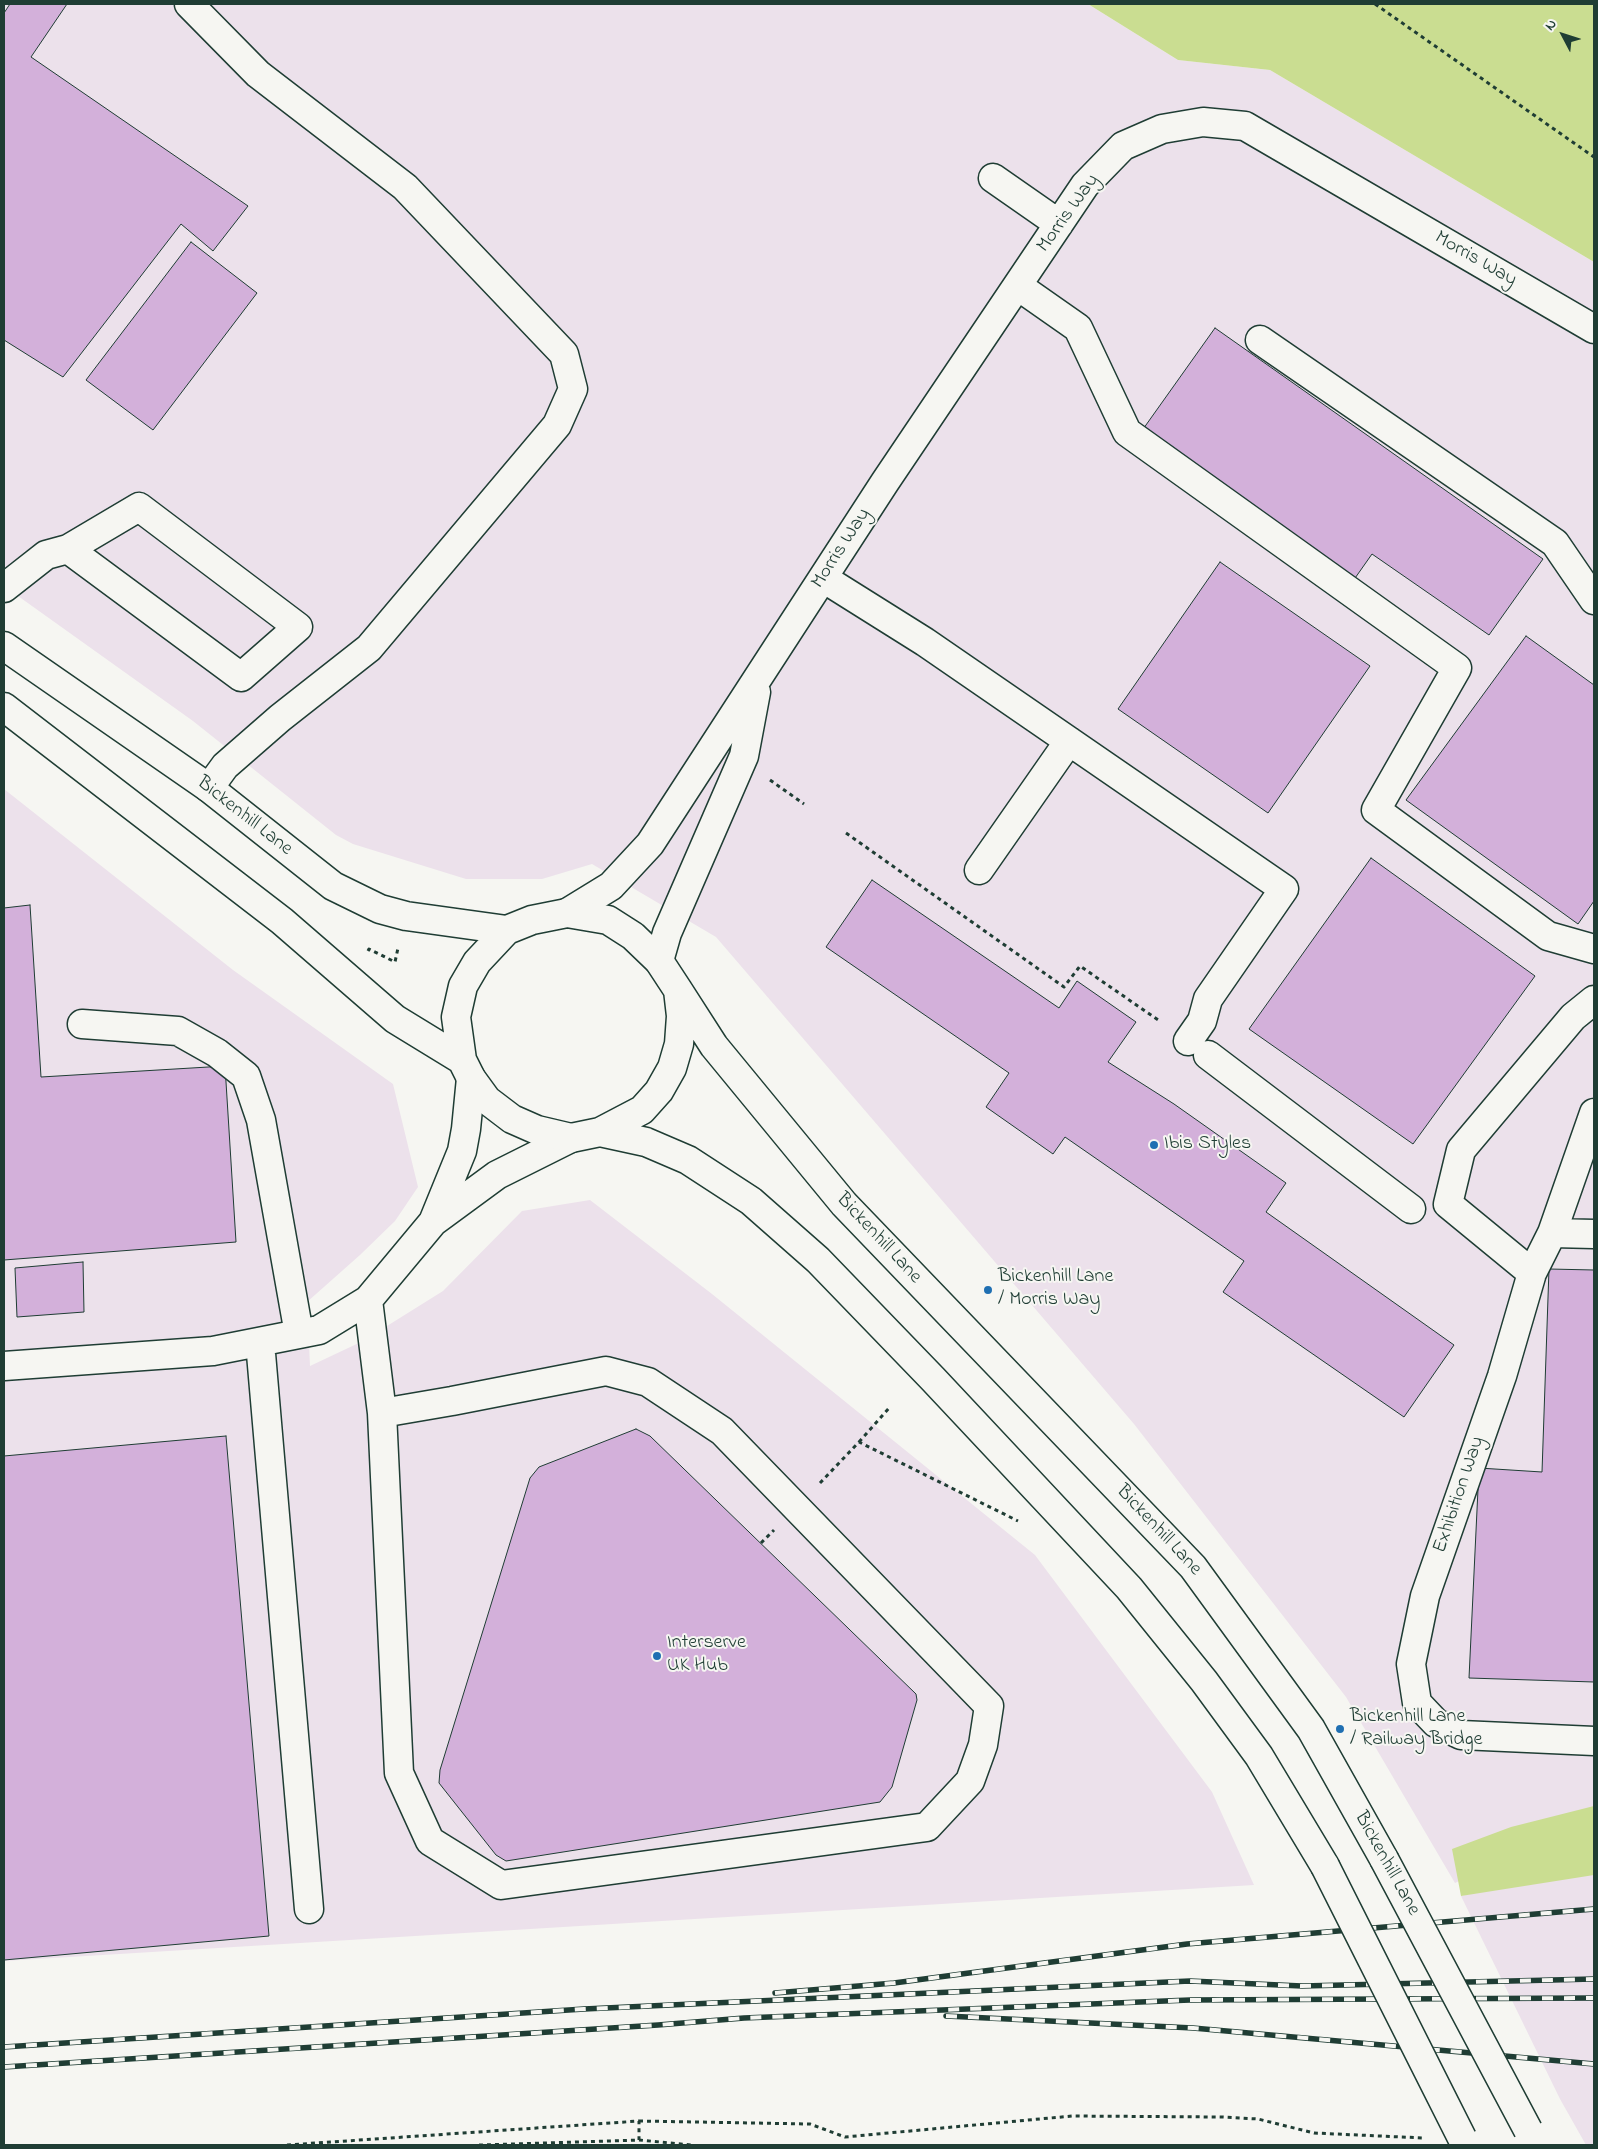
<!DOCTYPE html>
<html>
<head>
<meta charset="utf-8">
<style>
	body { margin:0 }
	#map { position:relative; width:1598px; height:2149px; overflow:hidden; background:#f6f6f2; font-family:"Indie Flower",sans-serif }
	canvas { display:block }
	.frame { position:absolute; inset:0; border:5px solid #1f3d34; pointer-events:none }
	.north { position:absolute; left:1538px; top:10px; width:50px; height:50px; -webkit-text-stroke:4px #f6f6f2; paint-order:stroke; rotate:310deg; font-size:14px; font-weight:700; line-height:20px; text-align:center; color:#1f3d34 }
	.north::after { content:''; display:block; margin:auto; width:18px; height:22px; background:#1f3d34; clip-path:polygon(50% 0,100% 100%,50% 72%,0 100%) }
</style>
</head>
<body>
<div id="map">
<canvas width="1598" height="2149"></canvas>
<div class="frame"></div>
<div class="north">N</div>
</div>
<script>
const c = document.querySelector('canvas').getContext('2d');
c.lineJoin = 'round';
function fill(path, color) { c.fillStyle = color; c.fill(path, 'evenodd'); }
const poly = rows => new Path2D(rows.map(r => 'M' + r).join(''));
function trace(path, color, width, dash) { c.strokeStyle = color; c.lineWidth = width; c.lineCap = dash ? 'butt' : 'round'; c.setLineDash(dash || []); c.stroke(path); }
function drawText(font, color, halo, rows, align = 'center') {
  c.font = font + ' "Indie Flower",sans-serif'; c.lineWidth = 4; c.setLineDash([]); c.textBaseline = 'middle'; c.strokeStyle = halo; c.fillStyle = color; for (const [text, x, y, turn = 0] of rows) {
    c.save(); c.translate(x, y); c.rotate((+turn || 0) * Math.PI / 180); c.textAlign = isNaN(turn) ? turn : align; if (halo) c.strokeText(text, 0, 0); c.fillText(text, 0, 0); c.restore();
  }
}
fill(poly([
	[4,4,1088,4,1178,60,1270,70,1594,262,1594,1817,1455,1883,1346,1697,1134,1424,716,937,592,864,542,879,466,879,353,844,336,835,193,721,4,586],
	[4,789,233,970,393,1084,418,1187,395,1221,360,1255,307,1302,310,1366,363,1341,443,1291,522,1211,590,1200,712,1294,1035,1555,1212,1792,1254,1885,4,1961],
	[1594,1866,1594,2145,1586,2145,1560,2099,1461,1896]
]), '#ece1eb');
fill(poly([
	[1088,4,1594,4,1594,262,1270,70,1178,60],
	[1594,1806,1594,1875,1461,1896,1452,1849,1511,1827]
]), '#cadd91');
const building = poly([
	[10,4,67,4,31,57,248,206,213,251,181,224,63,377,4,340,4,13,10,4],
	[191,242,257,293,153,430,86,380,191,242],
	[1215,328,1543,559,1489,635,1372,554,1353,581,1141,432,1215,328],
	[1220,562,1370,666,1268,813,1118,709,1220,562],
	[1526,636,1594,685,1594,901,1578,924,1406,800,1526,636],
	[1371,858,1535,976,1413,1144,1249,1029,1371,858],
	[872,880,1059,1008,1077,981,1136,1022,1108,1062,1174,1104,1286,1183,1266,1212,1454,1345,1404,1417,1223,1292,1244,1261,1065,1137,1053,1154,986,1107,1009,1073,826,947,872,880],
	[30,905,41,1077,225,1066,236,1242,4,1260,4,908,30,905],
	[83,1262,84,1312,17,1317,15,1268,83,1262],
	[1549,1269,1594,1270,1594,1682,1469,1678,1479,1468,1542,1472,1549,1269],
	[636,1429,650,1436,916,1694,917,1700,892,1787,880,1802,506,1861,496,1855,439,1783,440,1770,530,1478,539,1467,636,1429],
	[226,1436,269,1936,4,1960,4,1456,226,1436]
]);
fill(building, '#d3b0da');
trace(building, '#1f3d34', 1);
const minor = poly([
	[189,4,258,74,405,187,564,354,573,389,557,425,369,648,280,718,225,766,209,788],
	[993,178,1059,224],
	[1018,286,1078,328,1127,432,1457,668,1376,810,1548,936,1594,949],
	[1260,340,1555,543,1594,600],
	[823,578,925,642,1284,889,1208,999,1202,1021,1188,1041],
	[4,588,46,555,68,549,139,507,298,627,241,677,68,549],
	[979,870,1069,741],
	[567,913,611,886,650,844,885,482,1085,185,1123,146,1162,129,1203,122,1245,126,1594,329],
	[659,961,667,933,744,756,756,692],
	[82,1024,178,1031,217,1053,246,1076,261,1120,299,1334],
	[1208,1055,1411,1209],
	[1594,1113,1552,1233,1532,1273,1502,1376,1425,1596,1411,1664,1417,1703,1436,1723,1461,1735,1594,1741],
	[433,1222,462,1151,466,1129,471,1078],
	[1552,1233,1594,1234],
	[1532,1273,1448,1204,1461,1150,1573,1017,1594,1000],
	[368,1300,382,1413,452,1401,606,1371,648,1382,722,1431,989,1706,983,1745,970,1781,927,1827,501,1885,430,1841,399,1773,382,1413],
	[260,1342,309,1909],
	[4,1366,213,1351,319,1330,368,1300,433,1222,497,1175,571,1138]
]);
const major = poly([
	[4,646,209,788,333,886,380,909,406,916,507,930],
	[4,707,282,921,395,1019,462,1060],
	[678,990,681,1016,679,1044,672,1068,659,1091,642,1110,600,1132,571,1138,537,1130,512,1119,487,1100,471,1078,462,1060,456,1017,463,986,477,962,507,930,532,920,567,913,608,920,633,936,659,961,678,990,714,1046,844,1204,1193,1567,1311,1729,1384,1859],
	[600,1132,646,1142,688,1160,751,1201,818,1260,933,1379,1129,1588,1204,1681,1259,1756,1325,1866]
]);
trace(minor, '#1f3d34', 31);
trace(major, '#1f3d34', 31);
trace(poly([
	[1375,4,1594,157],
	[770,780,804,804],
	[846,833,1064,987,1080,966,1161,1022],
	[368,951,369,949,395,962,398,948],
	[859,1442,890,1407],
	[820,1483,859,1442,1018,1521],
	[761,1543,774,1530],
	[639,2121,810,2124,845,2137,1072,2116,1222,2117,1258,2119,1314,2133,1424,2138],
	[287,2145,639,2121,639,2140],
	[479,2145,639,2140,692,2145]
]), '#1f3d34', 3, [4, 4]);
trace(minor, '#f6f6f2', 28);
trace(major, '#f6f6f2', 28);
const rail = poly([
	[775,1993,894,1983,1187,1944,1594,1909],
	[946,2016,1193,2028,1594,2064],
	[4,2047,584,2009,1190,1981,1302,1986,1594,1979],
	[4,2067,658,2025,744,2018,1190,2000,1594,1998]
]);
trace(rail, '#1f3d34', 5.5);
trace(rail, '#f6f6f2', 4, [11]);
const majorBridge = poly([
	[1384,1859,1528,2130],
	[1325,1866,1462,2138]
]);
trace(majorBridge, '#1f3d34', 31, []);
trace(majorBridge, '#f6f6f2', 28);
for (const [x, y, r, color] of [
	[1154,1145,5,"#1f6fb2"],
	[988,1290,5,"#1f6fb2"],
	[657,1656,5,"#1f6fb2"],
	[1340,1729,5,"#1f6fb2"]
]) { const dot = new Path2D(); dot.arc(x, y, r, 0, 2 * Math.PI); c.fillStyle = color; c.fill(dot); trace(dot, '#f6f6f2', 2); }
drawText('20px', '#1f3d34', '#f6f6f2', [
	["Morris Way",1069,214,-54],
	["Morris Way",1475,260,30],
	["Morris Way",842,549,-57],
	["Bickenhill Lane",244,817,38],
	["Bickenhill Lane",878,1239,47],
	["Exhibition Way",1460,1495,-71],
	["Bickenhill Lane",1158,1531,47],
	["Bickenhill Lane",1386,1864,61]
]);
drawText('20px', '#1f3d34', '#f6f6f2', [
	["Ibis Styles",1164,1145],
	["Bickenhill Lane",998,1278],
	["/ Morris Way",998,1301],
	["Interserve",667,1644],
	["UK Hub",667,1667],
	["Bickenhill Lane",1350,1718],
	["/ Railway Bridge",1350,1741]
], 'left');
</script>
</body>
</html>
